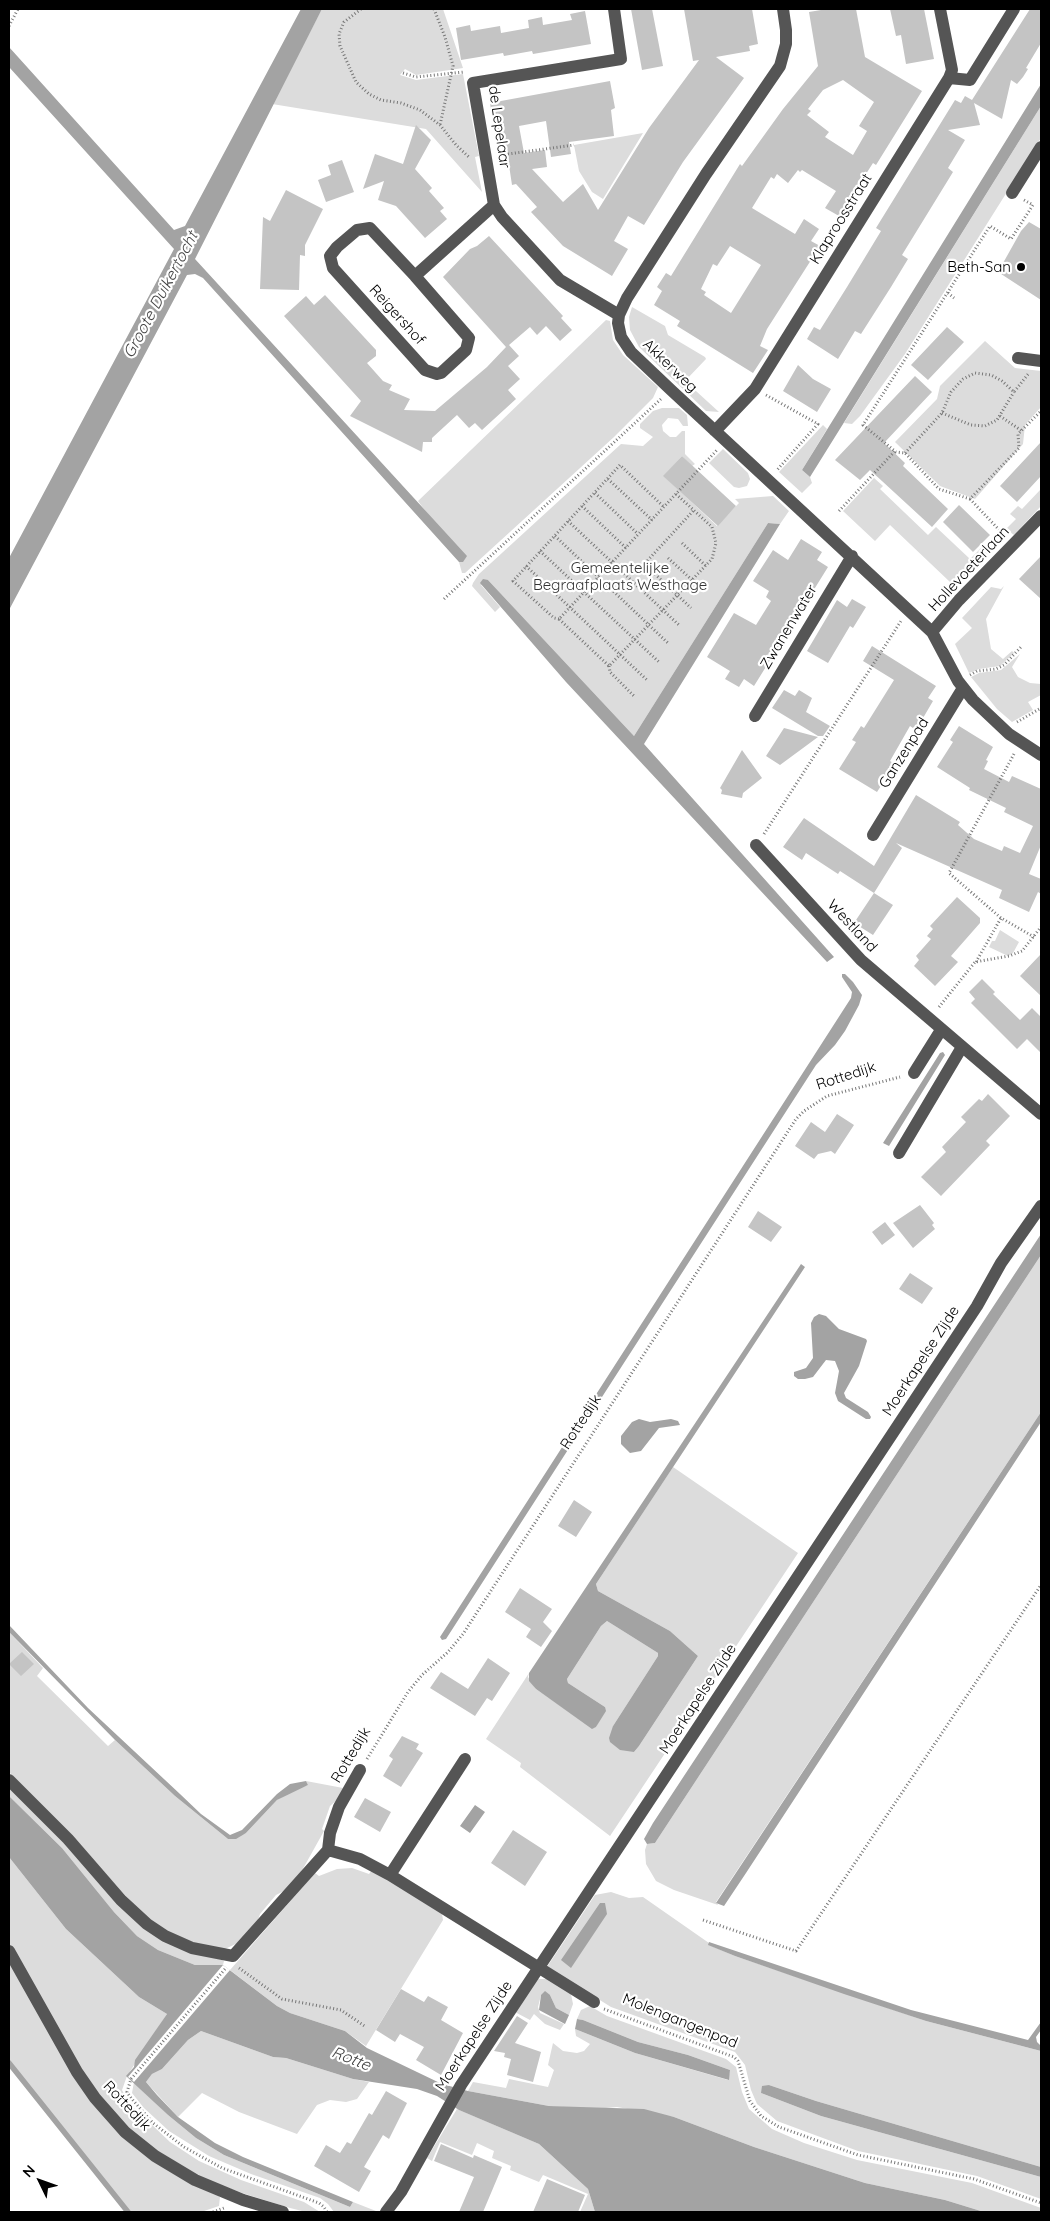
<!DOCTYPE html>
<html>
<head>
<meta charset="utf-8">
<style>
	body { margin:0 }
	#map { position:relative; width:1050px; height:2221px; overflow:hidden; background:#fff; font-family:Quicksand,sans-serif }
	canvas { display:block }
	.frame { position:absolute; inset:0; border:10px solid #000; pointer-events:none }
	.north { position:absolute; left:15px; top:2156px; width:50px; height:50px; -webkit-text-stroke:4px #fff; paint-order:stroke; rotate:312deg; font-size:14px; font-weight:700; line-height:20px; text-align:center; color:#000 }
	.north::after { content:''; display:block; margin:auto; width:18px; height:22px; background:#000; clip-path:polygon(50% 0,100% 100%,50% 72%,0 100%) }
</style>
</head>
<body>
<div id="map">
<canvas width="1050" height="2221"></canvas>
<div class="frame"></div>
<div class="north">N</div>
</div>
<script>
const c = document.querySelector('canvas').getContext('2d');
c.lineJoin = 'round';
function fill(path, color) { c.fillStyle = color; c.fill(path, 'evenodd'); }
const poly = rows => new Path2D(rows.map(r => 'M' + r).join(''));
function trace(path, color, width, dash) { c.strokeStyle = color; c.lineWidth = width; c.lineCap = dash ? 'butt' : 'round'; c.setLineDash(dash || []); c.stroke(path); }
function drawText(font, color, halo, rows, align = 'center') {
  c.font = font + ' Quicksand,sans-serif'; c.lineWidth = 4.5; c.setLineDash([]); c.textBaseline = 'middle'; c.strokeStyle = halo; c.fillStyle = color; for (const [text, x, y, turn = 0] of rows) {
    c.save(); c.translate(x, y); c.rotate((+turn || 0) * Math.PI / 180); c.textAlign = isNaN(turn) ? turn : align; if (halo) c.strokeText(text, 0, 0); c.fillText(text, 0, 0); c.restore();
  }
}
fill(poly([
	[322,9,443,9,463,68,416,75,405,69,400,75,416,80,463,74,479,156,475,157,482,192,426,129,272,104],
	[1041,106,1041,138,905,354,860,416,852,424,844,423],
	[643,133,603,199,592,192,579,171,574,145],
	[632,307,665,326,668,335,705,357,706,359,685,381,719,412,706,411,639,347,630,330,629,317],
	[606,320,610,321,613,340,623,355,658,387,653,398,614,437,465,573,462,573,459,562,463,562,418,501],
	[985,341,1015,368,1041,371,1041,407,1025,425,1023,444,975,499,940,486,895,442,937,399,940,386],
	[662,408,679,408,687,415,688,426,683,426,678,419,668,418,662,425,663,431,670,437,676,437,682,431,685,431,685,454,695,464,692,466,682,456,664,476,717,526,739,503,735,499,773,496,789,511,780,524,768,523,634,736,488,580,481,585,500,607,495,612,472,586,473,583,479,574,621,444,643,446,653,437,640,428,640,424,653,411],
	[823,425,827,429,802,470,810,477,812,483,802,493,779,472],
	[723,449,748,473,750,479,747,486,739,488,734,487,709,463],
	[874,478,883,486,880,489,928,535,936,527,970,559,983,546,989,553,965,576,959,575,950,582,890,525,875,541,843,511],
	[1041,489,1041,506,1014,535,1006,529,1016,519,1010,514,1018,506,1022,509],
	[1004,586,986,619,991,649,1003,659,1012,651,1014,653,1000,666,979,669,969,673,955,644,972,628,962,618,991,587,1001,589],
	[1020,654,1012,667,1018,677,1030,683,1041,684,1041,695,1028,702,1033,710,1012,722,997,709,971,677,979,673,1001,670],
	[1000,930,1019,942,1013,953,1008,956,989,947,992,941,995,941],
	[1041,1255,1041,1412,716,1902,718,1905,674,1890,656,1881,646,1864,645,1850,647,1844,655,1843],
	[673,1467,798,1553,610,1836,520,1767,521,1763,486,1739,529,1673,528,1677,536,1689,592,1728,596,1727,605,1707,568,1683,567,1679,601,1626,607,1621,658,1653,658,1656,613,1726,634,1752,639,1746,698,1656,670,1631,598,1591,596,1584],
	[9,1632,43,1668,37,1676,108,1746,115,1740,175,1796,228,1839,246,1833,277,1800,294,1790,308,1785,306,1781,343,1788,338,1799,330,1806,322,1829,324,1831,300,1874,284,1891,276,1895,260,1914,257,1923,242,1941,225,1949,207,1948,160,1929,142,1914,76,1841,9,1772],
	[9,1786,67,1843,129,1913,224,1961,223,1965,195,1965,158,1950,137,1936,114,1912,62,1848,9,1796],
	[9,1857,66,1929,139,1997,167,2014,127,2076,122,2090,129,2103,170,2142,199,2161,241,2180,304,2202,320,2212,306,2212,290,2208,242,2193,197,2176,135,2136,110,2110,81,2070,9,1943],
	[352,1868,369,1874,372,1870,442,1914,443,1920,366,2046,345,2031,290,2013,277,2006,230,1970,315,1873,319,1876,337,1869],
	[611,1892,629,1898,643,1897,709,1943,709,1945,735,1956,926,2021,1041,2051,1041,2167,816,2101,769,2085,761,2093,821,2116,1041,2177,1041,2199,977,2176,858,2151,777,2121,757,2104,751,2090,745,2065,735,2052,611,2007,547,1967,595,1895],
	[9,1959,101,2112,220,2197,219,2206,201,2212,129,2212,9,2062],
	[537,1979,548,1979,571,1994,573,2004,569,2015,556,2008,550,1995,541,1995,538,2007,540,2013,564,2024,560,2030,545,2024,534,2014,530,2020,513,2011],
	[590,2006,607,2016,726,2059,736,2067,742,2092,749,2109,772,2129,804,2143,857,2160,972,2183,1041,2208,1041,2212,984,2212,945,2200,865,2183,754,2147,674,2117,617,2107,595,2109,549,2106,468,2091,473,2082,506,2088,509,2079,548,2087,554,2070,548,2065,553,2043,563,2051,577,2053,584,2051,590,2044,576,2036,575,2029,635,2053,728,2080,730,2070,688,2055,638,2042,583,2020,577,2019,581,2010],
	[201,2031,273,2057,286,2058,353,2079,369,2082,357,2099,346,2102,330,2100,317,2105,297,2134,239,2112,202,2093,178,2117,146,2082,152,2074,162,2069,188,2040],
	[134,2082,168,2115,196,2138,224,2155,350,2207,353,2202,376,2211,334,2212,328,2204,320,2198,251,2174,209,2156,169,2131,144,2108,132,2093],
	[457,2109,539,2144,588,2189,595,2212,580,2212,588,2194,543,2175,539,2182,510,2170,511,2166,492,2158,494,2151,477,2143,472,2155,440,2142,432,2161,427,2158]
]), '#dcdcdc');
fill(poly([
	[301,9,322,9,195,259,467,556,463,562,459,562,203,278,195,274,187,275,9,610,9,558,174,249,9,67,9,47,174,230,185,226],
	[1041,84,1041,106,810,477,802,470],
	[768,523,780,524,644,744,834,957,827,962,566,682,480,583,483,579,488,580,634,736],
	[842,974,845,974,853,982,862,995,859,1005,845,1031,835,1045,816,1065,446,1639,442,1640,440,1637,851,998,852,992,842,977],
	[943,1052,945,1055,889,1146,883,1143,940,1053],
	[1041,1234,1041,1255,655,1843,647,1844,644,1839,653,1823],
	[801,1264,805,1267,596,1584,598,1591,670,1631,698,1656,639,1746,634,1752,620,1750,610,1742,609,1738,613,1726,658,1656,658,1653,607,1621,601,1626,567,1679,568,1683,605,1707,606,1711,596,1727,592,1729,536,1689,529,1681,529,1673],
	[819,1314,826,1316,839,1329,866,1339,867,1341,859,1366,844,1393,846,1398,868,1412,871,1417,870,1419,866,1419,838,1401,835,1393,839,1371,835,1361,826,1360,813,1377,805,1379,798,1379,794,1376,794,1372,806,1368,813,1358,811,1323,814,1317],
	[1041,1412,1041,1422,746,1873,724,1906,716,1903],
	[639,1419,650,1422,671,1419,678,1421,680,1425,659,1428,641,1451,630,1453,621,1444,621,1436,632,1422],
	[9,1625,88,1708,180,1794,201,1814,230,1835,242,1830,277,1794,290,1784,306,1781,308,1785,277,1800,246,1833,236,1839,228,1839,175,1796,115,1740,13,1636,9,1632],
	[9,1796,62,1848,114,1912,137,1936,158,1950,195,1965,223,1965,277,2006,290,2013,345,2031,367,2048,442,2084,468,2091,549,2106,644,2109,674,2117,754,2147,865,2183,945,2200,984,2212,595,2212,588,2189,539,2144,459,2110,437,2096,417,2089,353,2079,286,2058,273,2057,201,2031,188,2040,162,2069,152,2074,146,2082,157,2095,178,2117,215,2143,243,2157,353,2202,350,2207,224,2155,196,2138,168,2115,126,2076,134,2067,135,2060,167,2014,139,1997,66,1929,9,1857],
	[475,1805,485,1812,470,1833,460,1826],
	[600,1903,605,1903,607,1914,571,1968,561,1960],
	[709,1942,911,2010,1028,2040,1041,2022,1041,2030,1036,2037,1037,2042,1041,2046,1041,2051,926,2021,844,1994,735,1956,708,1945],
	[545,1991,550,1995,556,2008,569,2015,565,2024,539,2010,541,1995],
	[577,2019,583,2020,638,2042,688,2055,730,2070,729,2080,635,2053,575,2029],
	[769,2085,816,2101,1041,2167,1041,2177,821,2116,761,2093,762,2086]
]), '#a3a3a3');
fill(poly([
	[223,1965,230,1970,134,2082,131,2079,128,2077]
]), '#fff');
trace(poly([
	[9,2063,128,2212]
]), '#a3a3a3', 5.5);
fill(poly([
	[631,9,652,9,663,66,642,70],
	[684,9,752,9,758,44,749,46,750,51,716,57,744,78,683,162,644,225,628,216,614,241,628,249,612,276,563,246,531,212,537,207,516,184,512,185,507,152,504,152,501,129,494,129,490,103,610,81,615,108,611,110,614,136,569,142,571,154,551,157,546,121,519,126,524,153,545,150,547,167,532,169,563,202,583,184,598,210,649,128,699,60,693,61],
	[827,9,856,9,865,57,922,91,876,165,873,163,839,216,825,208,836,191,802,170,800,172,798,170,788,183,777,174,774,179,771,177,752,208,795,234,804,219,819,229,811,241,820,246,767,329,760,346,768,350,753,373,677,326,680,321,654,305,662,291,657,287,666,273,671,276,740,164,742,166,783,109,818,66,809,12],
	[843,80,874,102,859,126,867,131,853,155,825,137,829,132,807,115,811,111,808,109,823,90],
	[730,246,761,265,731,313,704,295,706,292,701,289,713,264,717,266],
	[890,9,924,9,934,59,906,64,901,35,896,36],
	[1030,9,1041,9,1041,43,1026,68,1028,69,1023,77,1017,84,1011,80,1002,119,974,103,980,125,948,130,965,140,948,168,953,172,902,255,908,259,891,287,861,334,855,331,838,359,807,339,814,327,820,330,847,287,881,231,876,228,955,100,961,103,965,96,972,100],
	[585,11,591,44,533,54,532,51,504,56,503,53,461,60,456,28,470,25,471,31,500,26,501,33,529,28,528,20,542,17,543,25,572,20,570,14],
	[416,125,431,140,415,169,432,188,429,191,444,208,440,211,447,219,425,238,396,206,378,200,384,181,363,189,375,154,403,164],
	[342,160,354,192,326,202,318,180,331,175,328,165],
	[286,190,323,209,305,245,305,256,300,255,299,290,260,289,263,217,270,221],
	[1029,222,1041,229,1041,300,998,272,1021,231],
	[489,236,563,316,561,318,572,330,560,341,546,326,537,335,530,327,509,345,519,356,508,366,520,379,508,390,516,399,482,430,475,423,469,428,457,415,432,438,432,442,423,442,422,452,350,416,361,401,284,316,306,296,314,305,325,295,376,350,376,356,367,363,383,381,392,385,389,390,410,399,404,410,435,411,487,367,506,347,443,277,470,249,477,246],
	[947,327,964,342,928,380,911,365],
	[798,365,813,379,831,389,817,412,783,391],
	[915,376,932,392,884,443,905,463,903,466,948,509,932,527,870,470,860,480,835,460],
	[1041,442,1041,476,1017,502,1000,486],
	[682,456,736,506,718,526,663,476],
	[959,505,990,535,973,552,943,522],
	[801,539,822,552,817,560,828,567,754,686,744,679,739,687,725,679,730,671,707,657,734,613,756,625,771,601,766,597,769,591,753,581,773,550,788,560],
	[1041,556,1041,599,1019,579],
	[852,599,866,607,853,628,850,626,828,663,807,651,837,600,847,607],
	[872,646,936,686,928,698,933,701,916,730,910,726,890,761,895,764,877,792,839,769,856,742,852,740,861,726,864,728,894,680,863,661],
	[784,690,795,696,799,690,812,698,806,712,830,726,823,736,818,736,772,708],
	[959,726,993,747,986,760,988,761,984,769,1009,782,1012,776,1041,789,1041,845,1029,874,1041,879,1041,894,1038,892,1029,912,999,898,1002,890,896,843,902,848,874,893,840,871,838,874,806,853,802,860,783,847,804,818,874,866,916,795,960,822,958,825,974,839,1002,851,1004,846,1020,853,1033,826,1004,812,1006,808,969,790,970,788,937,767,953,742,950,740],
	[784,728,818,737,780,765,766,756],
	[742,750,762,778,743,793,742,798,721,794,722,790,720,788],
	[874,893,893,905,873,935,854,923],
	[957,897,980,918,980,923,951,956,958,962,935,986,914,966,919,960,916,956,931,939,927,936,933,929,930,926],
	[1041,954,1041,996,1020,976],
	[982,979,995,992,993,994,1020,1020,1032,1008,1041,1017,1041,1053,1027,1039,1017,1049,971,1003,975,999,969,992],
	[988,1094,1010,1116,986,1141,990,1145,941,1196,921,1177,946,1152,942,1147,966,1122,961,1117,979,1099,982,1101],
	[837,1114,854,1125,835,1154,831,1151,818,1154,814,1159,795,1146,811,1122,825,1132],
	[920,1205,934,1223,932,1225,935,1229,913,1248,893,1223],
	[758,1211,782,1227,771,1242,748,1227],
	[885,1222,895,1235,882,1245,872,1232],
	[910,1273,933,1288,922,1304,899,1289],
	[574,1500,592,1512,576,1537,558,1526],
	[520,1588,552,1609,543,1622,552,1631,541,1647,526,1637,531,1629,505,1612],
	[22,1652,34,1664,21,1676,9,1664],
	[488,1658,510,1673,492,1701,487,1698,475,1716,430,1688,441,1672,468,1689],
	[402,1736,419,1744,416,1749,423,1753,401,1787,383,1776,393,1759,389,1756],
	[365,1798,391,1812,380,1832,354,1817],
	[513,1830,547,1852,525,1886,491,1863],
	[401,1989,424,2002,428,1996,448,2007,441,2020,463,2033,441,2075,416,2060,424,2047,400,2034,395,2042,376,2030],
	[517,2016,528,2023,515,2043,541,2052,533,2082,507,2075,511,2059,504,2057,505,2053,494,2051],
	[386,2091,407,2103,389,2139,383,2135,364,2167,371,2171,359,2192,314,2166,326,2145,340,2153,347,2142,351,2144,369,2113,372,2115],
	[441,2144,473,2158,474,2155,502,2167,483,2212,459,2212,474,2177,434,2161],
	[547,2179,585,2195,578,2212,533,2212]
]), '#c4c4c4');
trace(poly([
	[361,9,344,22,339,34,340,46,356,82,369,94,381,100,401,103,420,110,440,125,456,145,470,158],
	[434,9,445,37,453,66,440,125],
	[9,26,18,9],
	[403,73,416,77,464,72],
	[501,155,574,145],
	[1024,200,1033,205,1011,239,990,226,863,425,896,452,905,453,939,489,970,499,1019,448,1018,434,1041,411],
	[948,293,954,298],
	[766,395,818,424,777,470],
	[942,413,971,425,985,426,997,420,1014,392],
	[1000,416,1022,431],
	[905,453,942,413,951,392,963,379,975,373,991,375,1002,381,1014,392,1029,373],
	[608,479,652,520],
	[595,493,638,534],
	[676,494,712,527,716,543,712,559,609,666,559,619,717,450],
	[970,499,1004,535],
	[582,506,626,548],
	[839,511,895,451],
	[568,521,680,626],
	[555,536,669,644],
	[682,543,706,566],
	[540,551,659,662],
	[668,558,703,590],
	[526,566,647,680],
	[638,571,693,511],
	[655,574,691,608],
	[444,599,661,399],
	[559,619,554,618,513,581,620,465,664,507],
	[609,666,610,672,635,697],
	[970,675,977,671,996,669,1004,665,1021,647],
	[1017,722,1041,708],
	[1014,754,949,873,1001,918,1034,937],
	[764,834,901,621],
	[976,962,1001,918],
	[939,1007,975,962,1009,956,1022,951,1041,927],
	[367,1759,408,1692,422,1675,448,1652,463,1634,796,1119,804,1111,827,1096,900,1077],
	[703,1920,796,1951,1041,1585],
	[239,1968,282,1999,341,2010,366,2027],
	[225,1969,131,2079,127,2092,131,2098,153,2123,184,2147,222,2168,319,2203,324,2207,327,2212],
	[604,2009,734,2057,738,2061,750,2101,761,2116,779,2127,858,2155,974,2179,1041,2203],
	[213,2212,224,2208]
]), '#777', 3, [1, 2.5]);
trace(poly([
	[614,9,621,59,473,83,494,205,502,217,560,280,619,315],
	[783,9,786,30,786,44,780,66,706,174,627,298,619,315,618,323,621,337,631,352,671,390,932,632,958,681,973,700,1009,734,1041,755],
	[949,78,970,80,1014,9],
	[1012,193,1041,147],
	[415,276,370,228,357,230,337,247,330,256,333,268,425,370,437,374,441,373,466,350,469,338,415,276,494,205],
	[1018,358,1041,361],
	[715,431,755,389,949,78,952,70,940,9],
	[932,632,959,600,1041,516],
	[755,716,852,556],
	[873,835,963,688],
	[756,845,861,960,1041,1114],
	[914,1073,941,1030],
	[899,1153,962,1047],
	[9,1780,68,1839,121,1900,147,1924,165,1936,192,1948,233,1956,328,1850,330,1833,339,1807,360,1770],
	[328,1850,360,1859,390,1875,594,2002],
	[390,1875,465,1759],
	[9,1951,77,2072,95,2098,125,2132,155,2156,195,2180,243,2200,283,2212],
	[386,2212,401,2192,461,2085,977,1306,1001,1263,1041,1206]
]), '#555', 12);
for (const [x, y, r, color] of [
	[1021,267,5,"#000"]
]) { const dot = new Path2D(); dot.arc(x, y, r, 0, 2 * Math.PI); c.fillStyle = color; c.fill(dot); trace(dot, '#fff', 2); }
drawText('15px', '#000', '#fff', [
	["de Lepelaar",499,127,82],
	["Klaproosstraat",841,219,-58],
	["Reigershof",397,315,48],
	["Akkerweg",670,366,44],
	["Hollevoeterlaan",969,569,-47],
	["Zwanenwater",789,627,-59],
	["Ganzenpad",904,753,-58],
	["Westland",852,926,47],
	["Rottedijk",846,1076,-18],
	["Moerkapelse Zijde",921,1361,-57],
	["Rottedijk",581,1422,-57],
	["Moerkapelse Zijde",698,1699,-57],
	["Rottedijk",351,1755,-59],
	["Molengangenpad",680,2021,22],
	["Moerkapelse Zijde",474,2036,-57],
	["Rottedijk",127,2106,47]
]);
drawText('15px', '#000', '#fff', [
	["Beth-San",1011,267]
], 'right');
drawText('15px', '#333', '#fff', [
	["Gemeentelijke",620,568],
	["Begraafplaats Westhage",620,585]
]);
drawText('italic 16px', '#444', '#fff', [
	["Groote Duikertocht",161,295,-62],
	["Rotte",351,2059,21]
]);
</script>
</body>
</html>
